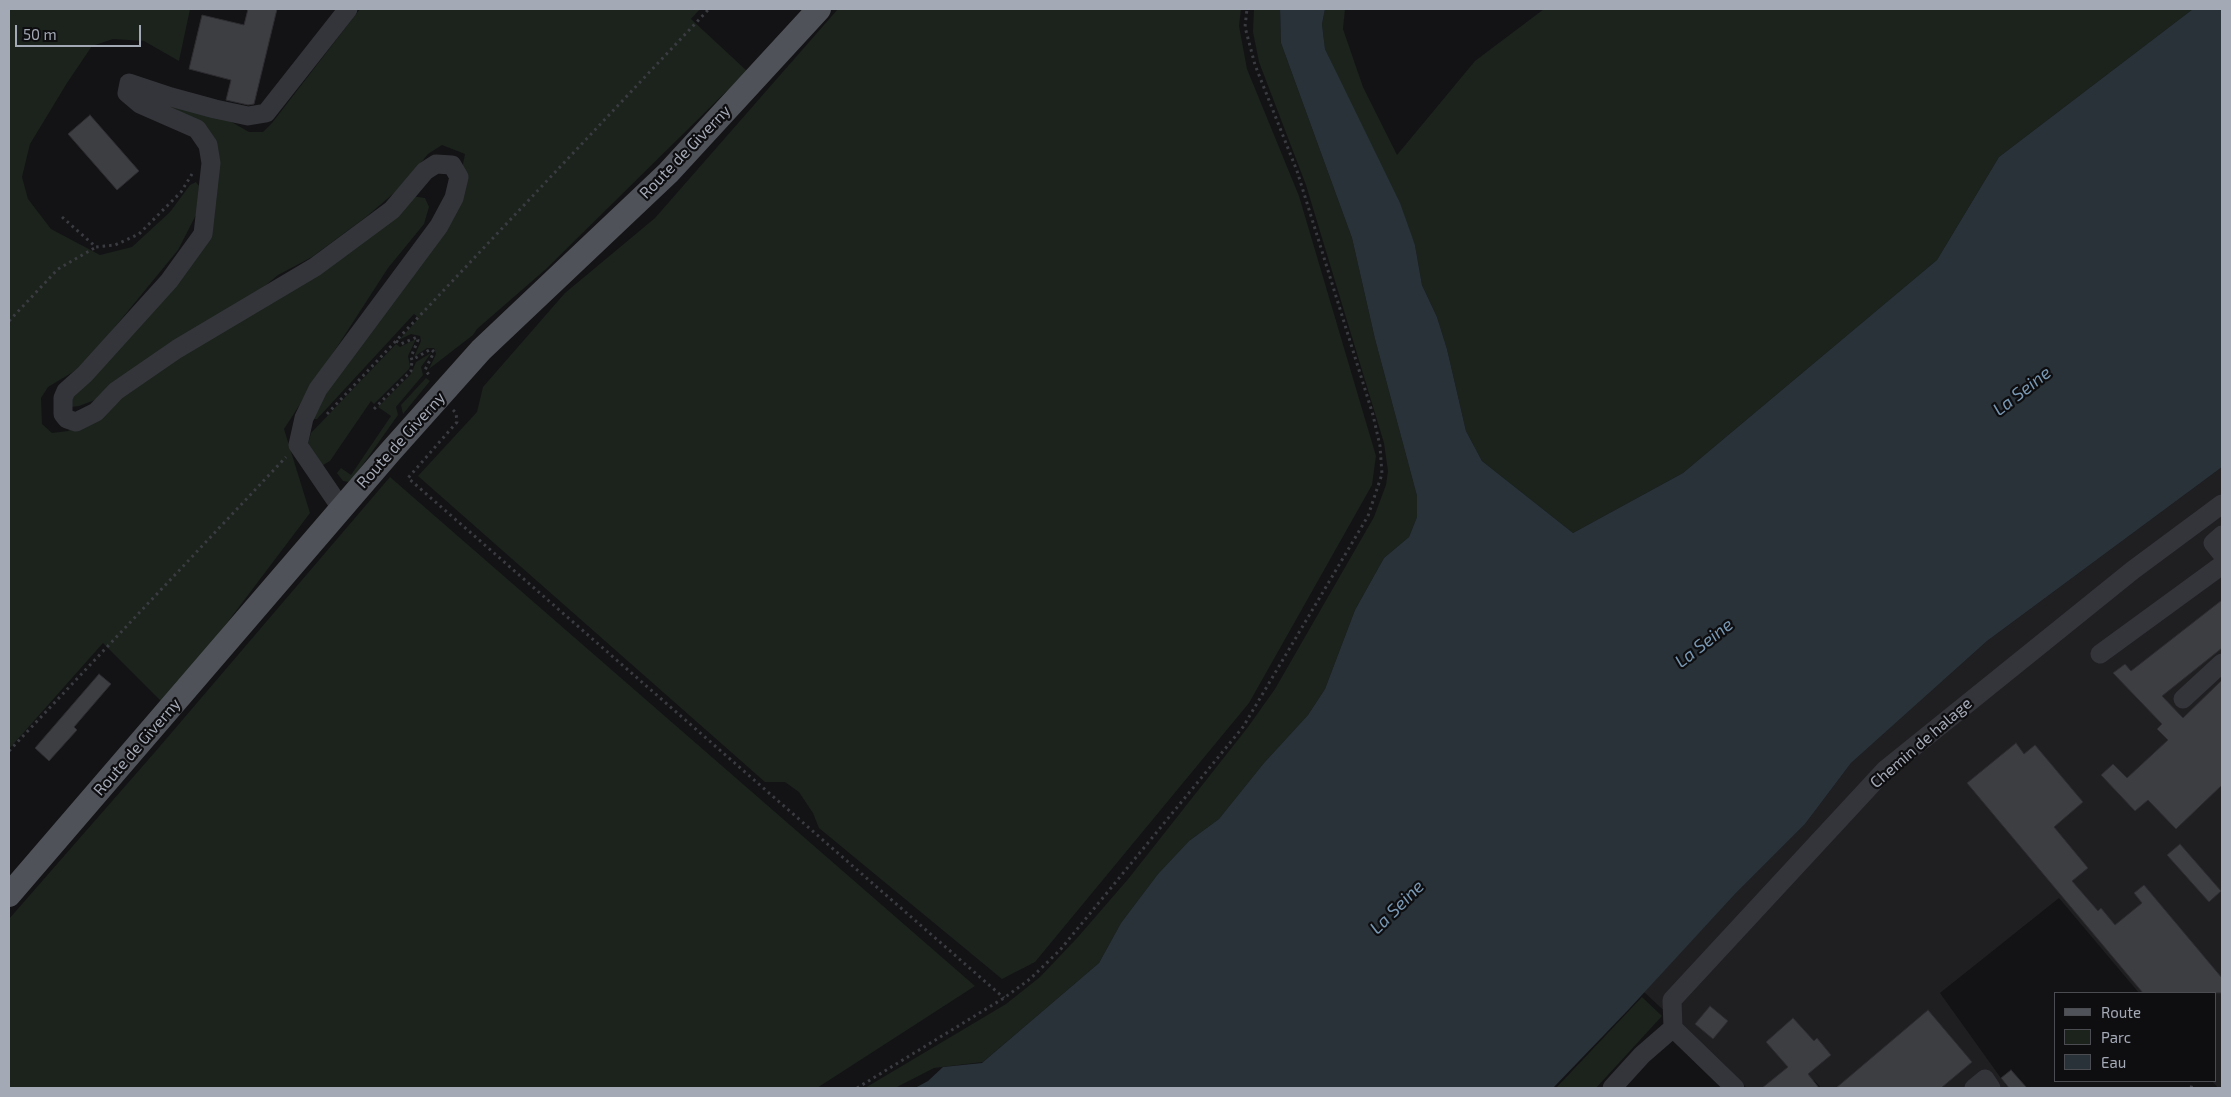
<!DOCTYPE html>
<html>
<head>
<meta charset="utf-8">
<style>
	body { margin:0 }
	#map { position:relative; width:2231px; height:1097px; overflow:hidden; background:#131315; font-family:"Exo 2",sans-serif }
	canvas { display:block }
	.frame { position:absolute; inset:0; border:10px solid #a4a9b6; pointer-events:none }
	.legend { position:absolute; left:2054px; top:992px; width:162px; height:90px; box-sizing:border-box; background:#0e0e10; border:1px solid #4a4c52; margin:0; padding:6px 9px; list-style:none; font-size:15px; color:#a4a9b6 }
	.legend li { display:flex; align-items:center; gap:10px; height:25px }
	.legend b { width:25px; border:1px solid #4a4c52 }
	.scale { position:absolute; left:15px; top:25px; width:126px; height:22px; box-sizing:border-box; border:2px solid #a4a9b6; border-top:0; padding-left:6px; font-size:15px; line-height:18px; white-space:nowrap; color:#a4a9b6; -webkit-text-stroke:4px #0e0e10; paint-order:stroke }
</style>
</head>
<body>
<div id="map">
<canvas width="2231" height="1097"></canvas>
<div class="frame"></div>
<ul class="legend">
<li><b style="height:6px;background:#4f5259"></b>Route</li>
<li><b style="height:14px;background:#1b231c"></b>Parc</li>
<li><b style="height:14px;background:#293239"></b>Eau</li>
</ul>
<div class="scale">50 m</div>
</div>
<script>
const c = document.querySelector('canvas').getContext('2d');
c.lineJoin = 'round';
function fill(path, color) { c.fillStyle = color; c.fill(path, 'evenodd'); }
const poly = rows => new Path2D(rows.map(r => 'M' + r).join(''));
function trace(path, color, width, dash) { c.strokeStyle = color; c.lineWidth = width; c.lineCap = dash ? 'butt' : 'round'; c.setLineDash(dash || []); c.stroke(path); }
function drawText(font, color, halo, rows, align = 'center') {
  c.font = font + ' "Exo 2",sans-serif'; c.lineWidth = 4.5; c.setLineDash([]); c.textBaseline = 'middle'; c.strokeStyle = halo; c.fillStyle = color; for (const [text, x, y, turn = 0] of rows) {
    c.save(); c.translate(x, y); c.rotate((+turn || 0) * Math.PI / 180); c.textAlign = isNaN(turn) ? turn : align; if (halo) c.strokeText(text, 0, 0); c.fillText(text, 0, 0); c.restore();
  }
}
fill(poly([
	[2222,467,2222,1088,2218,1088,2212,1081,2215,1081,2215,993,2139,993,2059,898,1940,993,2008,1088,1821,1088,1814,1080,1805,1088,1747,1088,1644,992,1735,894,1805,824,1851,763,1987,641]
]), '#1f1f22');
fill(poly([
	[9,9,190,9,179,61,144,41,113,39,92,46,67,83,30,144,22,177,28,199,51,229,100,255,132,247,170,212,190,185,196,182,199,186,198,211,178,250,87,361,73,372,48,387,41,398,42,424,52,433,68,431,89,420,411,196,425,198,429,207,424,224,388,268,284,429,310,513,165,705,103,643,9,749],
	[360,9,700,9,691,19,747,71,546,269,477,329,473,335,429,369,436,354,434,348,427,348,414,357,421,341,420,336,411,334,399,340,419,318,414,314,317,419,308,419,454,209,465,154,442,145,428,154,401,187,366,217,312,257,278,275,254,295,95,400,79,406,71,407,70,392,201,243,213,150,153,100,228,120,249,132,263,132,272,123],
	[838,9,1241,9,1239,26,1247,69,1299,196,1376,456,1372,485,1249,703,1035,962,1002,979,819,828,813,813,799,792,785,782,765,782,418,476,477,412,483,387,565,293,655,218],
	[1254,9,1280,9,1281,43,1352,238,1375,339,1417,496,1417,517,1409,537,1384,558,1355,610,1325,689,1308,715,1264,763,1219,819,1189,841,1158,874,1121,923,1099,963,983,1062,934,1068,895,1088,865,1088,1006,1004,1040,977,1078,937,1129,878,1248,727,1275,689,1374,517,1386,485,1388,471,1384,443,1306,185,1259,62,1253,32],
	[1325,9,1345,9,1343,29,1363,87,1397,155,1475,61,1544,9,2193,9,1999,157,1937,260,1683,473,1573,533,1482,461,1466,431,1447,349,1437,317,1422,285,1415,245,1325,49,1322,24],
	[416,339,408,356,410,366,409,369,374,404,371,401,330,461,323,465,316,465,307,448,311,433,396,344,400,347],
	[431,353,421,367,423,375,396,407,398,415,352,480,349,482,343,481,337,473,341,468,351,475,391,416,378,407,411,374,416,362],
	[426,378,430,381,403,414,401,405],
	[390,477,975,986,817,1088,9,1088,9,919,155,752],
	[1642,997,1662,1016,1596,1088,1556,1088]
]), '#1b231c');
fill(poly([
	[1280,9,1325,9,1322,24,1325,49,1400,203,1415,245,1422,285,1437,317,1447,349,1466,431,1482,461,1573,533,1683,473,1937,260,1999,157,2193,9,2222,9,2222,467,1987,641,1851,763,1805,824,1735,894,1629,1009,1553,1088,915,1088,928,1081,943,1067,982,1063,1099,963,1121,923,1158,874,1189,841,1219,819,1264,763,1308,715,1325,689,1355,610,1384,558,1409,537,1417,517,1417,496,1375,339,1352,238,1281,43]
]), '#293239');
const building = poly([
	[248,9,277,9,254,104,248,105,226,100,231,80,189,69,202,15,244,25,248,9],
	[90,115,139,171,117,190,68,134,90,115],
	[2222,600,2222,648,2162,696,2183,718,2222,680,2222,785,2176,829,2148,800,2135,811,2101,775,2113,764,2127,778,2168,740,2157,729,2162,724,2113,673,2125,664,2131,671,2222,600],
	[99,674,111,684,74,727,77,730,49,761,35,748,99,674],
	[2016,743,2024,754,2035,745,2083,802,2054,827,2088,868,2072,881,2098,911,2101,908,2115,925,2142,903,2134,893,2144,885,2222,978,2222,993,2143,993,1967,783,2016,743],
	[2180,844,2221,891,2209,902,2167,855,2180,844],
	[1710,1006,1728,1021,1713,1039,1695,1024,1710,1006],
	[1928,1010,1972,1062,1941,1088,1836,1088,1928,1010],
	[1793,1018,1814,1041,1817,1038,1831,1055,1808,1074,1819,1088,1762,1088,1788,1067,1766,1042,1793,1018],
	[2011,1070,2027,1088,2009,1088,2001,1078,2011,1070]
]);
fill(building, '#3d3e42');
trace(building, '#2d2d31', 1);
trace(poly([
	[62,217,96,247,115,245,139,234,181,192,192,174],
	[9,321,58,269,96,247],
	[396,341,401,344,417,337,418,340,411,357,412,360,431,349,434,352,425,370,431,377],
	[374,409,411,371,412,360],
	[453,410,456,413,457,422,408,478,1004,998],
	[327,414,709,9],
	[9,751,286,457],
	[857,1088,1004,998,1030,979,1060,950,1243,727,1368,516,1382,474,1380,446,1373,415,1297,171,1255,65,1245,27,1247,9],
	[2191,1088,2193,1081]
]), '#3a3c41', 3, [2.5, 4]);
trace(poly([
	[341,508,298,445,304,418,318,389,439,226,454,198,459,177,452,165,436,164,425,171,392,210,315,267,177,349,116,391,96,412,76,422,67,419,63,414,63,398,66,391,85,374,169,281,203,234,211,163,208,145,197,129,140,104,127,93,129,83,171,97,215,109,248,116,266,113,348,9],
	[2222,535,2213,543,2222,554],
	[2100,654,2222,565],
	[2183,699,2222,663],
	[1673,1028,1672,1000,1885,770,2133,570,2222,504],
	[1673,1028,1735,1088],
	[1612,1088,1642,1055,1673,1028],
	[1974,1088,1985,1079,1991,1088]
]), '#34353a', 19);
trace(poly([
	[9,895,390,452,481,350,668,173,819,9]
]), '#4f5259', 24);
drawText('16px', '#a4a9b6', '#0e0e10', [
	["Route de Giverny",685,152,-46],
	["Route de Giverny",401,440,-48],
	["Chemin de halage",1921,743,-41],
	["Route de Giverny",137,747,-49]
]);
drawText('italic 18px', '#7998b3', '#0e0e10', [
	["La Seine",2022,391,-38],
	["La Seine",1704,643,-38],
	["La Seine",1397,907,-45]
]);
</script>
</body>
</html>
